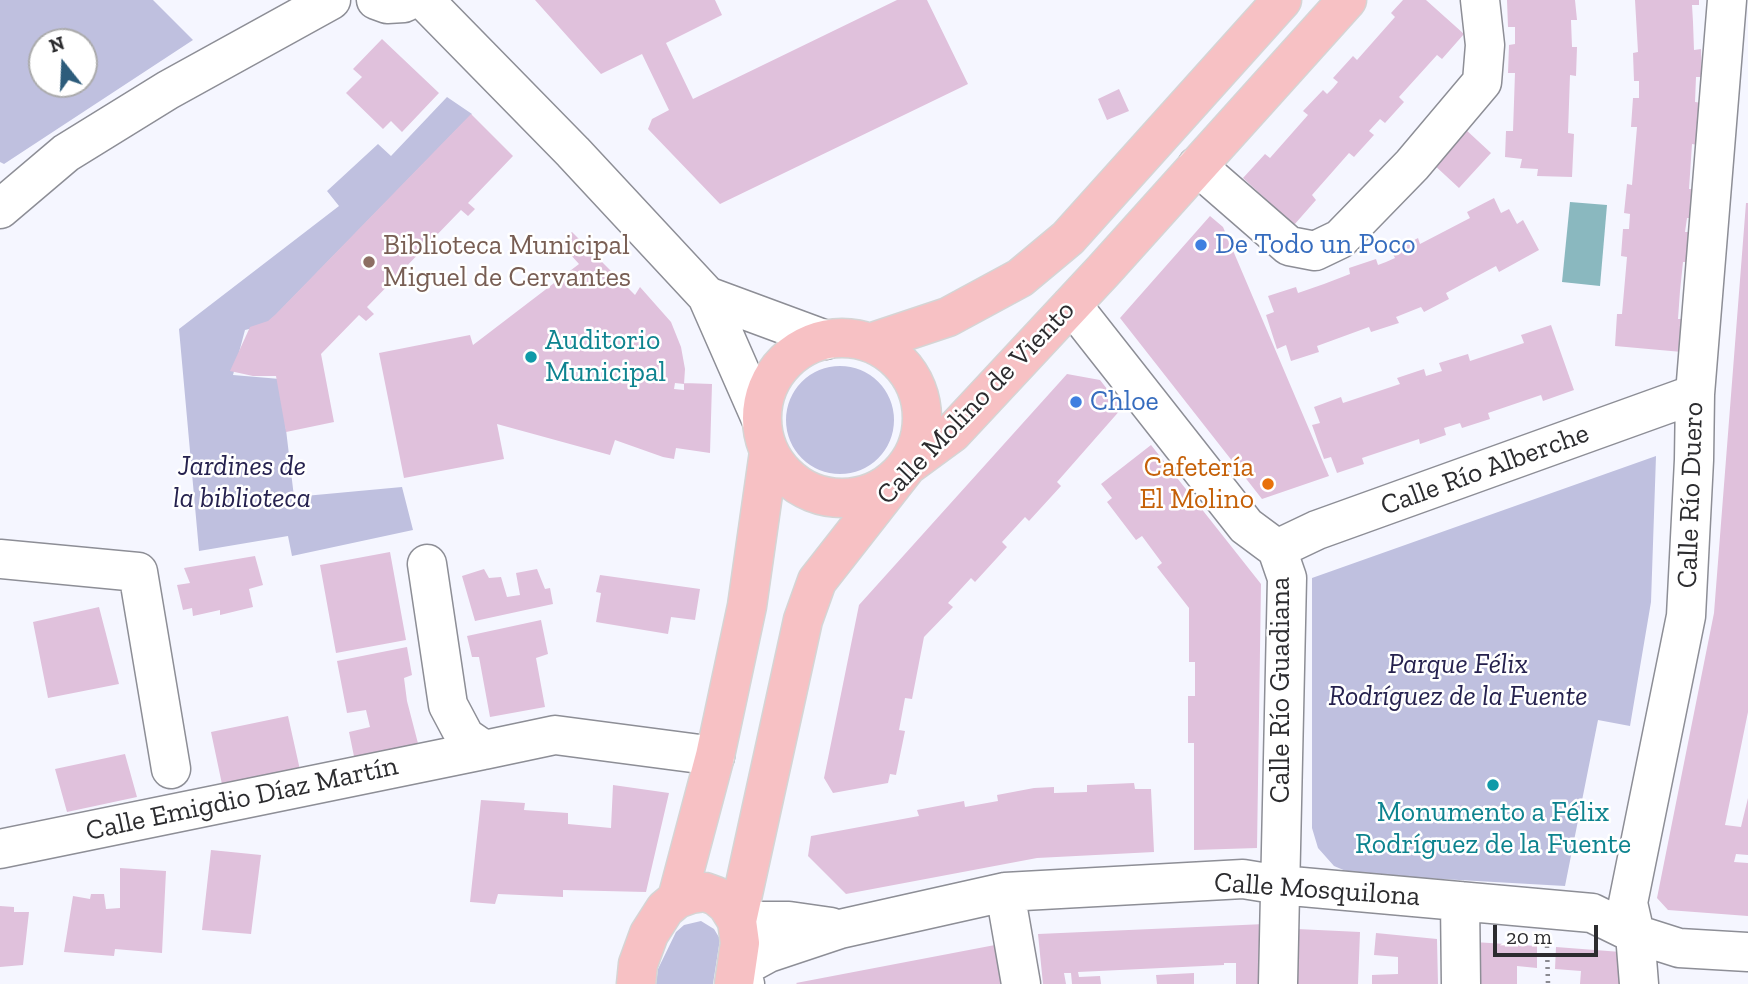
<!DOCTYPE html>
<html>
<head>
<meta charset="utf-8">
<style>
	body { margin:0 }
	#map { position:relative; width:1748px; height:984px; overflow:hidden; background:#f5f6ff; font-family:"Zilla Slab",serif }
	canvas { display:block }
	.north { position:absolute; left:28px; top:28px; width:70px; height:70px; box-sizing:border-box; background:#fff; border:2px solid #ababac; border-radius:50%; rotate:342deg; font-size:19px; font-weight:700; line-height:28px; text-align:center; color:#2c2c2f }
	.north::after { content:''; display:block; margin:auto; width:24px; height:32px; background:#2d5c7b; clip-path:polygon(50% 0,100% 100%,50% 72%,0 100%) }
	.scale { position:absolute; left:1493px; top:925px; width:105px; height:32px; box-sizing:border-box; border:4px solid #2c2c2f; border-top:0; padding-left:9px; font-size:21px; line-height:24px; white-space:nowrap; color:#2c2c2f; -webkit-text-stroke:5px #fff; paint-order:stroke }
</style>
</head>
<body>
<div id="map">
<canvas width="1748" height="984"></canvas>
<div class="north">N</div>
<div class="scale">20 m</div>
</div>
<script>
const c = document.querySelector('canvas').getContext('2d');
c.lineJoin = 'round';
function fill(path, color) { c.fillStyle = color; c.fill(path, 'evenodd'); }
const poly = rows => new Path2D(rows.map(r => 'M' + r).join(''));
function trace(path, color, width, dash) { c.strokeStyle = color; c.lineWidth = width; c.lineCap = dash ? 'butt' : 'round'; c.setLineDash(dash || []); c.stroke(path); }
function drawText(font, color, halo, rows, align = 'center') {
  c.font = font + ' "Zilla Slab",serif'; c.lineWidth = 5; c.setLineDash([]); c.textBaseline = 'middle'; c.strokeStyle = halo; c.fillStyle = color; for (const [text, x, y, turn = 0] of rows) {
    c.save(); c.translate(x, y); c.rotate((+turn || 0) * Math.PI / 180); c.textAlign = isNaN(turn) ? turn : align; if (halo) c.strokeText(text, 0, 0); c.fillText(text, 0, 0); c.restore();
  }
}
fill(poly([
	[0,0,153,0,193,40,4,164,0,162],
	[42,42,84,42,84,84,42,84],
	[447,97,472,114,266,325,245,330,233,375,280,379,294,497,402,487,413,530,292,556,288,536,199,551,179,329,339,206,327,191,378,144,391,156],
	'786 420a54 54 0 1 1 108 0a54 54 0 1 1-108 0Z',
	[1656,456,1651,602,1630,726,1598,720,1565,886,1353,874,1334,866,1318,848,1312,828,1312,578],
	[701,921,714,929,720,939,713,984,656,984,658,969,676,932,684,925]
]), '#bfc0df');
fill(poly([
	[1570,202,1607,205,1600,286,1562,282]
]), '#8ab8bf');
fill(poly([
	[535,0,715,0,722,15,666,43,693,99,897,0,927,0,968,84,720,204,648,129,652,119,669,110,642,54,601,74],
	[1403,0,1426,0,1464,34,1442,59,1437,55,1399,97,1404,102,1385,123,1380,119,1369,131,1374,135,1354,157,1349,153,1312,195,1316,200,1294,225,1243,178,1265,154,1270,158,1308,115,1303,111,1323,90,1327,94,1333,88,1338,82,1333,78,1353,56,1357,60,1395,17,1391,13],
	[1507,0,1575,0,1577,20,1571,20,1572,47,1577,47,1576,76,1570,75,1568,133,1574,134,1572,177,1537,176,1538,169,1520,168,1522,159,1505,157,1506,131,1513,131,1515,73,1508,73,1509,45,1515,44,1515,27,1508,27],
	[1635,0,1699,0,1699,5,1692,5,1693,22,1694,50,1701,49,1702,77,1696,77,1695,102,1702,103,1698,145,1692,144,1689,189,1695,189,1692,218,1687,218,1685,232,1691,232,1689,262,1683,262,1680,291,1678,319,1684,319,1682,352,1615,346,1617,314,1622,314,1627,257,1621,256,1623,229,1629,229,1630,214,1624,213,1627,184,1632,185,1637,127,1631,127,1633,98,1639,98,1639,81,1634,81,1633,53,1638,52],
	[382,39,439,93,402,132,391,121,383,129,346,93,362,77,353,69],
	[1119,89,1129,111,1107,120,1098,99],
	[471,114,513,156,468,203,475,209,468,216,461,210,367,307,374,314,366,321,359,315,321,354,334,422,286,432,276,376,253,376,230,371,250,327,268,321,276,314],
	[1464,128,1491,153,1459,188,1432,163],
	[1494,198,1501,213,1509,209,1517,224,1523,220,1539,250,1499,272,1496,266,1446,293,1449,299,1424,312,1421,307,1396,317,1399,323,1371,332,1369,327,1317,346,1319,352,1291,361,1286,345,1277,349,1266,315,1274,312,1268,296,1296,287,1298,293,1324,284,1350,274,1349,268,1376,259,1378,265,1386,262,1395,258,1392,252,1418,238,1420,244,1470,218,1467,212],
	[1746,203,1748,203,1748,712,1725,825,1741,827,1748,798,1748,855,1736,854,1734,862,1748,863,1748,916,1668,910,1657,898,1714,613],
	[1210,216,1223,227,1329,476,1262,499,1120,318],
	[572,232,635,295,640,287,671,322,681,347,685,369,684,384,675,383,674,389,684,390,684,383,712,384,710,453,676,448,674,459,663,457,615,440,610,455,497,424,504,459,404,478,379,353,470,335,473,345,579,264,560,243],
	[1551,325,1574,390,1543,401,1541,395,1488,413,1490,419,1462,428,1460,423,1444,428,1446,435,1420,444,1419,439,1362,458,1364,464,1337,473,1331,457,1324,459,1312,425,1320,423,1314,407,1341,397,1343,403,1400,384,1397,378,1424,369,1426,376,1442,371,1439,363,1468,354,1470,361,1524,343,1521,335],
	[1067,374,1100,380,1122,408,1057,482,1061,486,1029,521,1025,517,1002,542,1007,547,975,582,971,578,948,603,953,607,924,637,912,699,905,698,899,730,905,731,896,775,890,774,888,783,833,793,824,778,859,605],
	[1151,445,1261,584,1257,848,1194,850,1194,743,1188,743,1188,696,1195,696,1195,662,1189,662,1189,608,1157,567,1162,563,1142,536,1136,540,1107,502,1112,498,1101,484],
	[390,552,406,640,336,653,320,565],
	[255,556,263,585,249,589,253,607,220,615,220,610,193,616,192,608,183,610,177,585,190,583,184,568],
	[484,569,489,578,501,577,507,597,520,595,516,573,537,569,545,589,550,588,553,604,475,621,462,576],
	[600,575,700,589,695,620,671,617,668,634,596,622,601,593,596,592],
	[99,607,119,684,48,698,33,622],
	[541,620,548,654,536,658,545,707,490,717,479,657,472,657,467,636],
	[407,647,412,675,404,678,407,701,421,755,356,766,349,732,370,727,366,710,347,713,337,661],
	[288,716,300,770,223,789,211,732],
	[125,754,137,797,67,812,55,769],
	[1134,783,1135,789,1151,789,1154,852,1037,858,846,894,808,856,811,836,919,816,917,810,964,801,965,807,998,801,997,795,1034,788,1054,787,1054,793,1087,792,1087,785],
	[613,785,669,793,646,892,563,890,563,897,498,894,495,904,470,902,481,800,525,803,524,810,568,813,568,824,611,828],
	[211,850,261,855,251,934,202,930],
	[120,868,166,871,162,953,115,949,114,956,64,952,73,896,90,899,91,894,104,894,106,909,120,908],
	[0,906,14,907,14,912,29,912,23,965,0,967],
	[1265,924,1266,984,1236,984,1236,963,1224,963,1224,965,1078,972,1079,977,1100,976,1101,984,1072,984,1071,973,1064,973,1066,984,1043,984,1038,934],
	[1297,929,1360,932,1358,984,1298,984],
	[1376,933,1437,939,1438,984,1372,984,1372,975,1398,974,1398,957,1374,955],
	[1474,942,1537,946,1537,968,1517,966,1517,984,1474,984],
	[995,945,1002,984,797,984,796,983],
	[1556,947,1621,952,1622,984,1580,984,1581,971,1555,969],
	[1194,973,1194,984,1157,984,1156,975]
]), '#e0c1dc');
const minor = poly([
	[376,0,387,4,404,3,409,0],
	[424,0,573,152,707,296,761,419],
	[1197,166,1289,246,1315,251,1340,239,1412,165,1482,82,1485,45,1480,0],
	[0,209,66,153,168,90,331,0],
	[707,296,826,340],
	[1072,305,1246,526,1277,549,1287,578,1278,984],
	[1277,549,1317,530,1695,394],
	[0,559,138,572,171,769],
	[427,564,448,705,465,737,484,750,555,735,715,756],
	[0,849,484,750],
	[1005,892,1021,984],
	[1460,901,1461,984],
	[737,921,789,921,831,927],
	[745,984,737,970,768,953,840,929,1005,892,1243,879,1280,885,1592,913,1635,934,1679,948,1748,952],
	[1639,984,1635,934,1628,903,1686,616,1694,460,1695,394,1727,0]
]);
const major = poly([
	'762 418a80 80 0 1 1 160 0a80 80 0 1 1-160 0Z',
	[870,343,948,317,1020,278,1068,238,1282,0],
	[677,899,715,756,747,606,769,452],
	[737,921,803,620,817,581,907,466,952,433,1104,270,1347,0],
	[636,984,638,964,649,934,665,909,677,899,691,894,705,892,716,896,727,905,737,921,740,943,734,984]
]);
trace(minor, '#8d8e96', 41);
trace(major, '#d5d5d5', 41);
trace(poly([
	[1547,946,1548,984]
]), '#8a8a90', 4.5, [2, 5]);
trace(minor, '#fff', 38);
trace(major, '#f7c1c4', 38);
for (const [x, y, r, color] of [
	[1201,245,7,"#3f7fe0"],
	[369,262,7,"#8d6e63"],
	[531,357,7,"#0f9aa8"],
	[1076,402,7,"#3f7fe0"],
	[1268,484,7,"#e8710a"],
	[1493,785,7,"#0f9aa8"]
]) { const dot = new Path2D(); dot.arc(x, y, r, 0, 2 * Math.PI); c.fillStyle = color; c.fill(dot); trace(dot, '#fff', 2.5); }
drawText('28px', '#366cbe', '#fff', [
	["De Todo un Poco",1215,245],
	["Chloe",1090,402]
], 'left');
drawText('28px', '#785e54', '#fff', [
	["Biblioteca Municipal",383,246],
	["Miguel de Cervantes",383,278]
], 'left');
drawText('28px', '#0d838f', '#fff', [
	["Auditorio",545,341],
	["Municipal",545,373],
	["Monumento a Félix",1493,813,"center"],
	["Rodríguez de la Fuente",1493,845,"center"]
], 'left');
drawText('28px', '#2c2c2f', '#fff', [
	["Calle Molino de Viento",976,403,-46],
	["Calle Río Alberche",1485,470,-20],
	["Calle Río Duero",1691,495,-88],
	["Calle Río Guadiana",1281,690,-90],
	["Calle Emigdio Díaz Martín",242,799,-12],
	["Calle Mosquilona",1317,890,4]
]);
drawText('italic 28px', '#25214e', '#fff', [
	["Jardines de",242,467],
	["la biblioteca",242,499],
	["Parque Félix",1458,665],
	["Rodríguez de la Fuente",1458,697]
]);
drawText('28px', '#c56008', '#fff', [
	["Cafetería",1254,468],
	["El Molino",1254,500]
], 'right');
</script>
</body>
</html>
